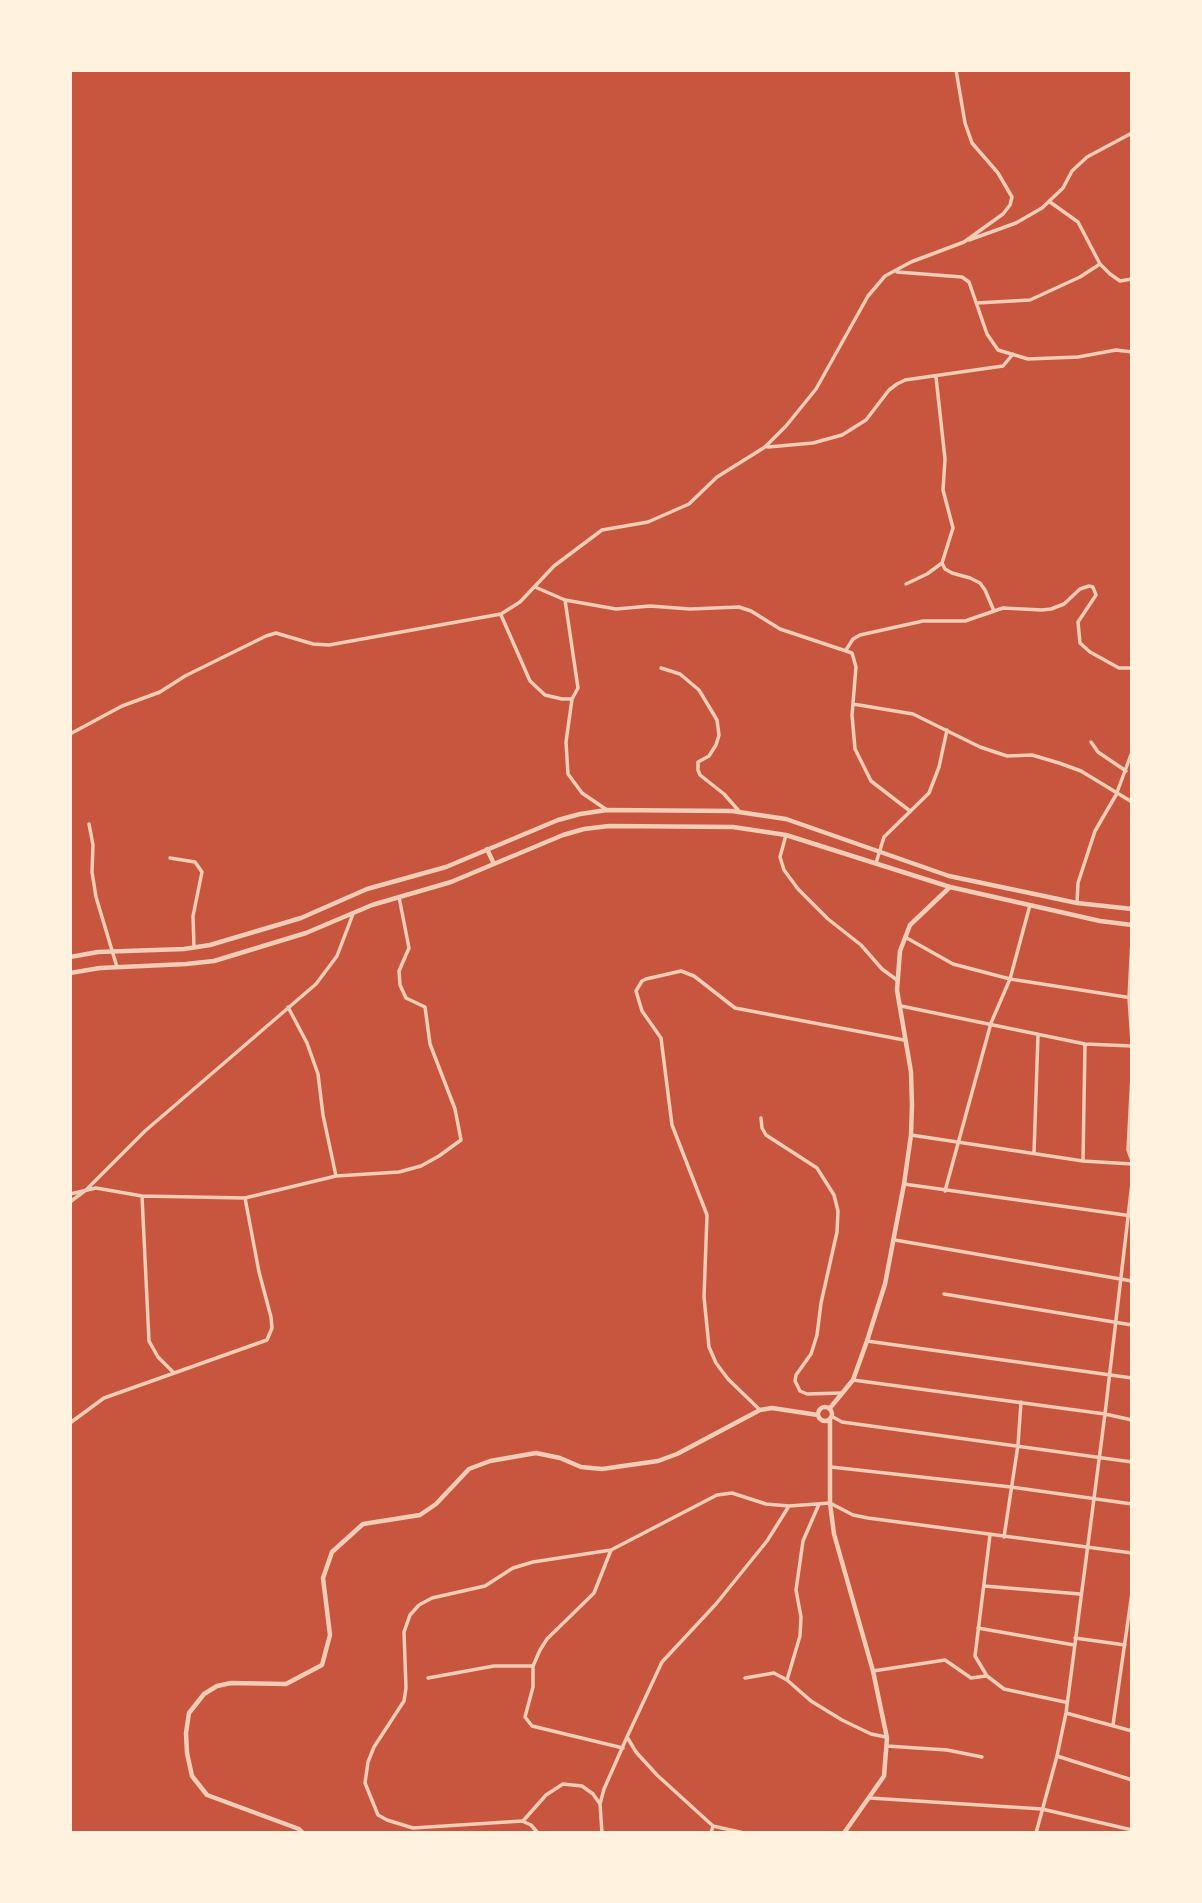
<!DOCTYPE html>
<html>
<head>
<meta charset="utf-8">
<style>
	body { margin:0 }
	#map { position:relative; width:1202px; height:1903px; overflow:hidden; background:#c8553d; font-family:Jost,sans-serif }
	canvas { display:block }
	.frame { position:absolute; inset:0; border:72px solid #fff3e0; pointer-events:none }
</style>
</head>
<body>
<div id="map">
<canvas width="1202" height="1903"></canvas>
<div class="frame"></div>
</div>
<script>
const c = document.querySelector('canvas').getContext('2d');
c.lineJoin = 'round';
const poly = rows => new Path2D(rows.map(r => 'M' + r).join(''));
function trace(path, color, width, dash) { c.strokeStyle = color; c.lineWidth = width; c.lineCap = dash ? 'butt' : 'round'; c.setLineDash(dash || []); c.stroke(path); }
trace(poly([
	[1050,202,1078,222,1100,264,1110,274,1120,281,1132,279],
	[969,240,1016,223,1042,208,1063,188,1072,171,1087,157,1132,133],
	[897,272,962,277,969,282,987,334,998,350,1028,359,1078,357,1116,350,1132,352],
	[977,303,1030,300,1080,277,1100,264],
	[936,377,945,459,943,490,953,528,942,563,945,569,952,573,970,578,980,583,985,590,994,611],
	[768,447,813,443,842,435,866,420,889,390,897,384,905,380,1003,366,1013,354],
	[906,584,927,574,942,563],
	[535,587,565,600,616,609,650,606,690,609,739,607,751,611,780,629,852,653,856,667,852,715,855,749,871,781,910,811],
	[565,600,578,688,572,699,566,742,568,774,582,793,607,810],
	[501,615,530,681,545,695,562,699,572,699],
	[846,650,853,639,860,635,923,621,965,621,1003,608,1042,610,1051,609,1064,604,1080,589,1089,586,1093,587,1096,595,1078,622,1080,643,1090,652,1119,668,1132,668],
	[661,668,680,674,699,690,717,720,719,735,716,745,709,756,698,762,698,770,700,775,724,794,739,811],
	[853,704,913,714,980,747,1007,756,1032,755,1059,763,1081,771,1132,802],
	[70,734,122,706,160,692,185,676,266,636,276,633,313,644,329,645,501,614,520,602,554,566,602,530,648,522,689,504,717,477,765,447,786,426,816,389,868,296,885,276,911,262,964,242,1003,214,1010,205,1012,197,998,173,972,143,965,123,956,70],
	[1091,742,1098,752,1126,771],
	[89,824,93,845,92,872,96,897,117,967],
	[786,835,780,857,784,870,798,889,828,919,861,945,882,969,897,980],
	[170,858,195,862,202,872,193,916,194,947],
	[876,863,884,837,929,793,939,767,947,730],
	[1077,903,1078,883,1095,831,1116,795,1132,752],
	[905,937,953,964,1010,979,1132,998],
	[1132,939,1129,998,1132,1042],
	[901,1006,1085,1044,1132,1046],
	[1132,1075,1128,1150,1132,1161],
	[761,1118,762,1128,766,1135,817,1168,834,1195,838,1211,837,1232,821,1303,817,1335,811,1354,796,1375,795,1381,800,1391,807,1394,841,1393],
	[911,1135,1083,1161,1132,1164],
	[1034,1153,1038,1035],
	[1083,1161,1085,1044],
	[336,1176,399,1172,421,1166,439,1156,461,1140,455,1109,430,1044,425,1007,406,998,400,985,399,971,409,948,399,897],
	[904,1184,1132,1216],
	[945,1191,991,1023,1010,979,1030,905],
	[70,1194,96,1188,142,1196,245,1198,336,1176,323,1115,318,1074,307,1043,288,1007],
	[142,1196,149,1341,158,1357,174,1373],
	[70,1202,86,1190,145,1131,316,984,337,956,353,914],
	[895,1240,1132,1281],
	[944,1294,1132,1325],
	[867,1341,1132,1378],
	[853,1380,1105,1414,1132,1420],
	[760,1410,728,1379,716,1363,709,1347,704,1297,707,1215,672,1125,661,1038,642,1011,636,991,642,981,646,979,681,971,694,976,735,1008,904,1040],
	[833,1417,842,1422,1132,1462],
	[70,1423,104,1398,267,1340,272,1328,271,1317,259,1272,245,1198],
	[831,1467,1011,1487,1132,1504],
	[819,1504,803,1541,796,1590,801,1617,800,1636,787,1680,811,1701,842,1720,871,1734,886,1737],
	[990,1535,975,1656,987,1676,1004,1689,1065,1702],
	[1004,1537,1018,1445,1021,1402],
	[611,1550,594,1593,547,1639,540,1650,533,1666,533,1687,525,1717,532,1726,623,1748],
	[984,1586,1080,1594],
	[978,1628,1074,1645],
	[1075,1638,1125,1645],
	[873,1671,945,1660,971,1678,986,1676],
	[428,1678,494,1666,533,1666],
	[745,1678,774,1673,787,1680],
	[1066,1713,1132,1731],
	[1113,1725,1132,1593],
	[887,1746,947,1750,982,1757],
	[1057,1756,1132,1780],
	[870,1798,1042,1809,1132,1830],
	[523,1821,546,1795,563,1784,582,1786,593,1794,600,1804],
	[538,1833,531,1825,522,1821,413,1828,387,1820,378,1815,365,1783,368,1762,374,1747,404,1701,406,1688,404,1632,410,1615,419,1605,432,1598,485,1586,513,1568,533,1562,611,1550,717,1495,732,1493,766,1504,789,1506],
	[602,1833,600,1804,604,1789,627,1737],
	[711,1833,713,1826],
	[744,1833,713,1826,657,1775,636,1752,627,1737,662,1662,716,1604,767,1541,789,1506,830,1503,853,1515,868,1518,1132,1553],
	[1036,1833,1057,1756,1066,1713,1105,1414,1132,1183]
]), '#f1ccb7', 3.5);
trace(poly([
	[487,849,494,864],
	[70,957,98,952,184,949,210,945,301,918,367,889,446,867,558,820,580,814,607,810,732,811,786,819,949,876,1077,903,1132,909],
	[70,973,100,968,186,964,214,961,306,933,372,905,451,882,563,835,584,829,609,826,733,827,786,835,950,887,1100,921,1132,925],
	'818 1414a7 7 0 1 1 14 0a7 7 0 1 1-14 0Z',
	[830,1408,853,1380,867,1341,885,1284,904,1184,911,1135,912,1105,911,1072,897,990,900,951,910,925,950,887],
	[830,1420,830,1503,834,1534,873,1671,887,1738,884,1776,844,1833],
	[303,1833,299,1829,207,1795,192,1776,187,1753,186,1733,189,1713,204,1694,217,1686,231,1683,286,1684,322,1665,330,1635,323,1578,332,1552,363,1524,420,1515,436,1504,469,1469,490,1461,536,1453,560,1458,581,1467,602,1469,658,1461,677,1454,760,1410,772,1408,818,1415]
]), '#f1ccb7', 4.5);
</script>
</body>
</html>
